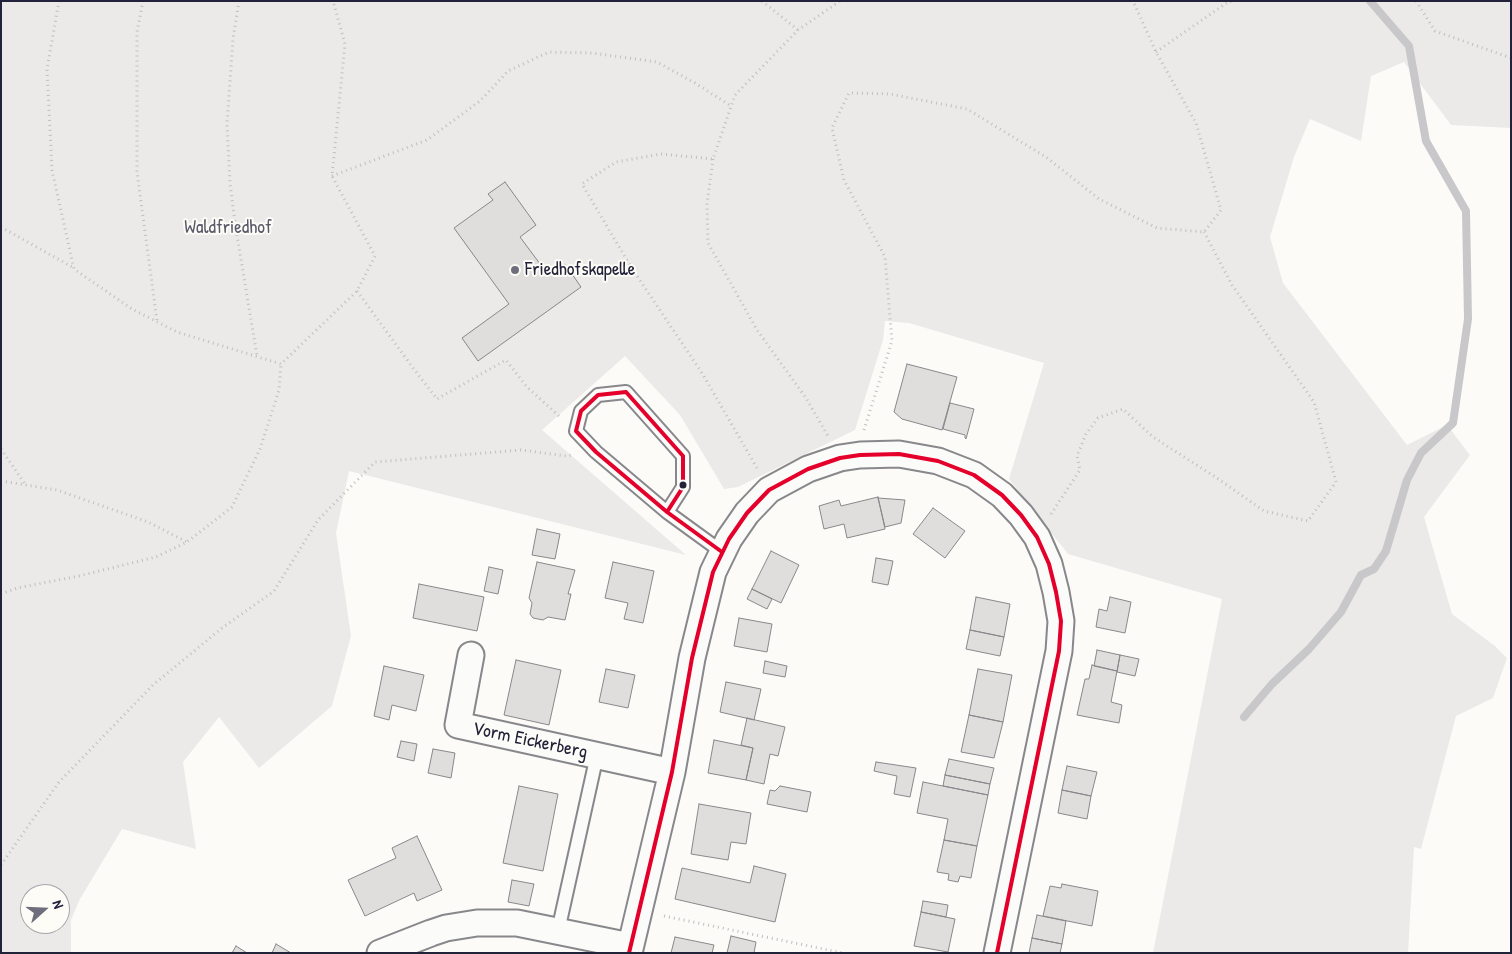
<!DOCTYPE html>
<html>
<head>
<meta charset="utf-8">
<style>
	body { margin:0 }
	#map { position:relative; width:1512px; height:954px; overflow:hidden; background:#fcfbf8; font-family:"Patrick Hand",sans-serif }
	canvas { display:block }
	.frame { position:absolute; inset:0; border:2px solid #22223b; pointer-events:none }
	.north { position:absolute; left:20px; top:884px; width:50px; height:50px; box-sizing:border-box; background:#fdfcf7; border:1px solid #a5a5ac; border-radius:50%; rotate:70deg; font-size:14px; font-weight:700; line-height:20px; text-align:center; color:#22223b }
	.north::after { content:''; display:block; margin:auto; width:18px; height:22px; background:#6e6e7d; clip-path:polygon(50% 0,100% 100%,50% 72%,0 100%) }
</style>
</head>
<body>
<div id="map">
<canvas width="1512" height="954"></canvas>
<div class="frame"></div>
<div class="north">N</div>
</div>
<script>
const c = document.querySelector('canvas').getContext('2d');
c.lineJoin = 'round';
function fill(path, color) { c.fillStyle = color; c.fill(path, 'evenodd'); }
const poly = rows => new Path2D(rows.map(r => 'M' + r).join(''));
function trace(path, color, width, dash) { c.strokeStyle = color; c.lineWidth = width; c.lineCap = dash ? 'butt' : 'round'; c.setLineDash(dash || []); c.stroke(path); }
function drawText(font, color, halo, rows, align = 'center') {
  c.font = font + ' "Patrick Hand",sans-serif'; c.lineWidth = 4; c.setLineDash([]); c.textBaseline = 'middle'; c.strokeStyle = halo; c.fillStyle = color; for (const [text, x, y, turn = 0] of rows) {
    c.save(); c.translate(x, y); c.rotate((+turn || 0) * Math.PI / 180); c.textAlign = isNaN(turn) ? turn : align; if (halo) c.strokeText(text, 0, 0); c.fillText(text, 0, 0); c.restore();
  }
}
fill(poly([
	[1,1,1511,1,1511,128,1451,125,1404,62,1371,76,1361,141,1310,119,1294,157,1270,237,1283,283,1407,445,1447,425,1470,455,1424,517,1452,614,1495,646,1507,658,1493,698,1456,716,1421,849,1414,847,1408,953,1153,953,1222,599,1068,554,1009,479,1044,363,909,323,885,321,883,340,855,430,738,487,724,489,680,415,625,356,542,430,686,555,349,471,336,533,351,636,332,706,259,768,219,717,183,762,196,849,122,829,80,899,71,920,71,953,1,953],
	[30,894,60,894,60,924,30,924]
]), '#ebeae8');
trace(poly([
	[1244,717,1272,684,1309,649,1341,612,1361,575,1374,569,1386,551,1407,480,1421,453,1453,423,1468,319,1466,211,1426,141,1409,46,1370,1]
]), '#c8c8ca', 8);
const building = poly([
	[505,182,536,225,520,237,549,276,565,264,581,287,478,361,462,338,509,304,454,228,493,200,488,194,505,182],
	[907,364,957,377,942,430,902,419,894,412,907,364],
	[950,403,974,409,966,439,965,438,965,435,943,429,950,403],
	[878,497,885,529,847,538,844,524,824,529,819,506,839,500,841,506,878,497],
	[878,498,905,500,901,523,885,527,878,498],
	[933,508,965,531,945,558,913,534,933,508],
	[537,529,560,534,555,559,532,555,537,529],
	[771,551,799,565,781,603,752,589,771,551],
	[876,558,893,561,888,585,872,582,876,558],
	[537,562,575,570,568,594,571,594,565,620,548,617,543,620,533,618,530,614,532,603,529,598,537,562],
	[613,562,654,571,643,623,624,619,628,603,605,598,613,562],
	[489,567,503,570,498,594,484,591,489,567],
	[419,584,484,597,477,631,413,618,419,584],
	[752,589,772,599,767,609,747,599,752,589],
	[976,597,1010,604,1004,637,970,630,976,597],
	[1110,597,1131,602,1125,633,1096,627,1099,609,1107,611,1110,597],
	[739,618,772,624,767,652,734,646,739,618],
	[970,630,1004,637,1000,656,966,649,970,630],
	[1097,650,1120,655,1117,671,1094,666,1097,650],
	[1120,655,1139,659,1135,676,1117,672,1120,655],
	[516,660,561,670,549,725,504,715,516,660],
	[765,661,787,666,785,677,763,673,765,661],
	[1092,665,1117,671,1111,702,1122,705,1119,723,1077,715,1085,679,1089,679,1092,665],
	[384,666,424,675,416,711,392,705,389,720,374,716,384,666],
	[606,669,635,675,628,708,599,702,606,669],
	[978,669,1012,675,1003,722,969,715,978,669],
	[726,682,761,689,754,720,720,712,726,682],
	[969,715,1003,722,994,758,961,752,969,715],
	[747,718,785,727,778,756,770,754,764,784,746,780,753,748,741,745,747,718],
	[714,740,753,748,746,780,708,773,714,740],
	[401,741,417,744,414,761,397,757,401,741],
	[433,749,455,753,451,778,428,773,433,749],
	[949,759,994,768,990,784,945,775,949,759],
	[876,762,916,768,910,797,894,794,897,776,874,771,876,762],
	[1067,766,1097,772,1091,796,1062,790,1067,766],
	[945,775,990,784,988,795,943,786,945,775],
	[923,782,988,795,977,846,944,840,948,819,917,813,923,782],
	[519,786,558,794,543,871,503,863,519,786],
	[780,786,811,792,807,812,767,804,770,790,775,791,780,786],
	[1062,790,1091,796,1087,819,1058,813,1062,790],
	[699,804,751,813,746,844,731,842,728,860,691,854,699,804],
	[417,836,442,890,417,901,414,893,365,916,348,880,396,858,392,848,417,836],
	[944,840,977,846,971,878,960,876,958,882,948,880,949,874,937,872,944,840],
	[754,866,786,874,775,922,675,899,682,868,750,883,754,866],
	[512,880,534,884,529,906,508,902,512,880],
	[1062,884,1098,891,1092,926,1043,916,1050,886,1061,888,1062,884],
	[923,901,948,905,946,917,921,912,923,901],
	[921,912,955,919,948,952,914,946,921,912],
	[1037,915,1066,921,1062,944,1032,938,1037,915],
	[731,936,756,942,754,953,727,953,731,936],
	[675,937,714,945,712,953,671,953,675,937],
	[1032,938,1062,944,1060,953,1029,953,1032,938],
	[276,944,291,953,272,953,276,944],
	[236,946,247,953,232,953,236,946]
]);
fill(building, '#dfdedd');
trace(building, '#88888c', 1);
const service = poly([
	[667,512,683,487,683,456,626,392,598,395,581,411,576,431,596,452,667,512,722,552],
	[558,931,597,755]
]);
const minor = poly([
	[471,655,458,725,672,772],
	[380,953,431,933,446,928,477,923,517,923,630,946],
	[629,953,672,772,692,658,713,572,729,539,747,513,769,490,808,469,840,458,860,455,899,454,938,461,974,475,1002,495,1021,515,1037,537,1049,564,1056,592,1061,621,1059,651,997,953]
]);
trace(service, '#88888c', 16);
trace(minor, '#88888c', 29);
trace(poly([
	[59,1,47,69,52,170,74,269,132,309,177,332,281,364,357,291,375,256,332,176,345,44,333,1],
	[143,1,137,32,137,172,157,321],
	[239,1,233,39,227,124,230,183,235,223,257,356],
	[762,1,798,30],
	[1416,1,1435,31,1511,58],
	[1156,52,1228,2,1233,1],
	[713,159,707,204,708,243,757,330,806,398,828,436],
	[332,176,427,140,480,101,508,71,549,52,592,53,657,62,695,83,731,106],
	[1,227,74,268],
	[357,291,413,368,437,399,506,360,526,386,560,417],
	[864,430,892,341,885,257,844,180,832,128,849,93,890,94,967,109,1046,157,1099,199,1157,228,1204,232,1221,210,1196,123,1156,52,1133,1],
	[1,449,25,484],
	[757,468,702,373,631,267,582,184,616,162,661,154,713,159,735,95,798,30,840,1],
	[1,481,57,490,148,522,187,542],
	[1051,514,1080,470,1077,456,1086,434,1098,418,1123,409,1153,437,1217,478,1264,511,1308,521,1336,482,1314,402,1232,285,1204,232],
	[1,594,17,588,79,576,156,557,187,542,232,507,260,449,279,390,281,364],
	[1,865,59,782,153,685,222,628,274,591,318,520,375,462,521,450,566,456,572,455],
	[664,916,843,953]
]), '#bfbfc0', 3, [1, 4]);
trace(service, '#fbfbf9', 12);
trace(minor, '#fbfbf9', 25);
trace(poly([
	[626,392,683,456,683,487,667,512,596,452,576,431,581,411,598,395,626,392],
	[667,512,722,552],
	[629,953,672,772,692,658,713,572,729,539,747,513,769,490,808,469,840,458,860,455,899,454,938,461,974,475,1002,495,1021,515,1037,537,1049,564,1056,592,1061,621,1059,651,997,953]
]), '#e4002b', 4);
for (const [x, y, r, color] of [
	[515,270,5,"#6e6e7d"],
	[683,485,4.5,"#22223b"]
]) { const dot = new Path2D(); dot.arc(x, y, r, 0, 2 * Math.PI); c.fillStyle = color; c.fill(dot); trace(dot, '#fdfcf7', 2); }
drawText('19px', '#5a5a6b', '#fdfcf7', [
	["Waldfriedhof",228,228]
]);
drawText('19px', '#22223b', '#fdfcf7', [
	["Friedhofskapelle",525,270]
], 'left');
drawText('19px', '#22223b', '#fdfcf7', [
	["Vorm Eickerberg",530,741,12]
]);
</script>
</body>
</html>
